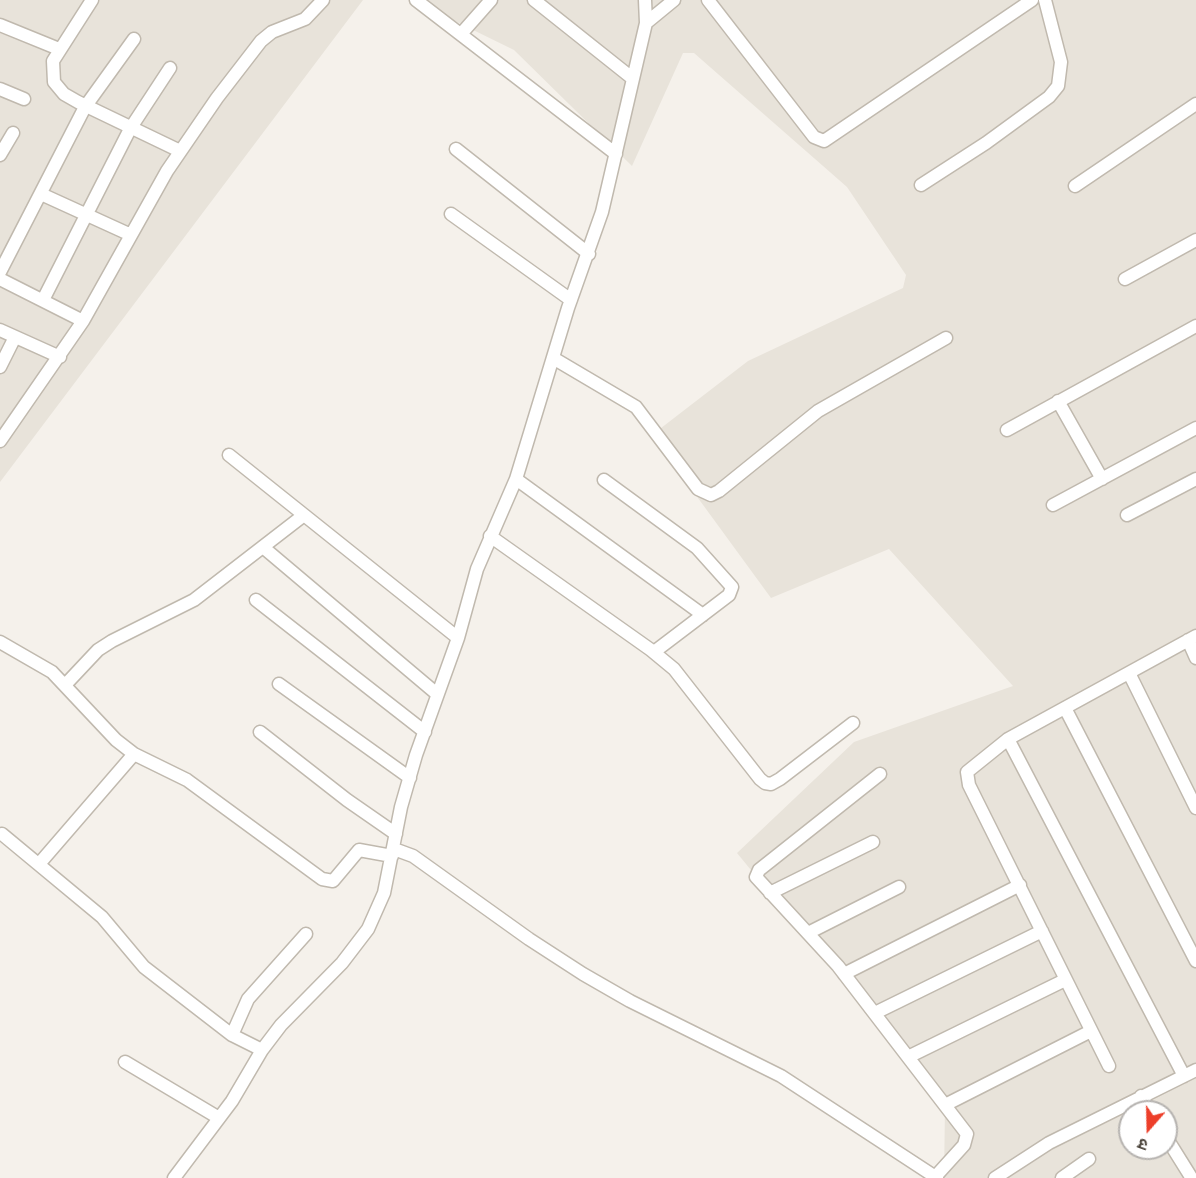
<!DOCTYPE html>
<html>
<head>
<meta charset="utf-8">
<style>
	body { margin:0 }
	#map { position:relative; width:1196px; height:1178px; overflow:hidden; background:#f5f1eb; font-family:Inter,"Noto Sans Devanagari",sans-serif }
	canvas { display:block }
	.north { position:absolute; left:1118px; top:1100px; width:60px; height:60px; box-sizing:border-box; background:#fff; border:2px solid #b6b3b0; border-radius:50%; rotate:200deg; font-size:16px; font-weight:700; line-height:24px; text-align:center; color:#494239 }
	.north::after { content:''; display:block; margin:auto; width:21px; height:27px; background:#ed3f2a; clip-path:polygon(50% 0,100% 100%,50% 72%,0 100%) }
</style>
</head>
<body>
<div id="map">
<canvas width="1196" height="1178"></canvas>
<div class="north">उ</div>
</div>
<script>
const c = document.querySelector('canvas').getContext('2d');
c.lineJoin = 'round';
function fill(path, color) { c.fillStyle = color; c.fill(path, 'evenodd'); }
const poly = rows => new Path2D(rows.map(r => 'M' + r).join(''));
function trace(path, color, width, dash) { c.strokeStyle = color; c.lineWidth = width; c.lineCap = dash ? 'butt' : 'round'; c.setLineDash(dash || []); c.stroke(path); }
fill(poly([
	[0,0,363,0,0,482],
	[412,0,1196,0,1196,1178,944,1178,945,1107,737,853,854,742,1013,686,889,549,771,598,652,435,748,361,903,288,906,275,847,187,694,53,683,53,632,166,514,50],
	[1130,1112,1166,1112,1166,1148,1130,1148]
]), '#e8e3da');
const street = poly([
	[92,0,53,61,54,82,64,94,78,102,180,151],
	[416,0,616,154],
	[534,0,632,78],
	[645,0,646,23],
	[708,0,814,137,824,141,1032,0],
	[0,25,59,49],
	[461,34,491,0],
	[0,89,24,99],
	[456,149,589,254],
	[0,155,13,133],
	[921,185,986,143,1049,97,1058,86,1061,62,1045,0],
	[1075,186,1196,104],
	[41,194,131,235],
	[451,214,571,300],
	[0,272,85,107,134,39],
	[0,279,83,321],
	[1125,279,1196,240],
	[43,300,130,129,170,68],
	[0,330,60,357],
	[553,358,636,407,698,489,711,495,719,491,818,411,946,338],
	[0,367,15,337],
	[1058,401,1102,479],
	[1007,430,1196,326],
	[0,441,83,321,167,171,217,98,261,41,272,32,305,19,323,0],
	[229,455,458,638],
	[516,479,703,615],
	[604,480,697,548,732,587,729,595,654,652],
	[1053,505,1196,428],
	[1127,515,1196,479],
	[490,536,651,650,674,669,760,779,765,783,771,784,780,779,853,723],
	[264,548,437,694],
	[256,600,425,732],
	[1188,640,1196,658],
	[0,642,52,672,116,740,134,754,187,780,322,879,333,881,359,850,392,856],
	[1129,673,1196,808],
	[66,684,98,650,112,641,194,600,304,515],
	[279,684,410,778],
	[1065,708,1196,961],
	[260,732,347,800,396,834],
	[1008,739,1184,1076],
	[880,774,759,870,756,877,838,966,967,1134,964,1145,935,1177],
	[2,834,102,917,144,967,232,1035,262,1050],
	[394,849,413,856,529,939,583,974,630,1001,781,1076,937,1178],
	[39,864,134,754],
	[770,893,873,842],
	[808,933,899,887],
	[844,974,1020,885],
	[875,1013,1042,931],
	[232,1035,248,999,306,934],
	[908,1057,1065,980],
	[125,1062,219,1118],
	[1109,1066,969,785,967,772,1008,739,1196,636],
	[1141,1096,1151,1112],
	[945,1105,1091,1031],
	[1166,1137,1191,1177],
	[174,1178,232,1101,262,1050,281,1025,342,963,368,929,384,893,401,807,416,755,458,638,477,569,516,479,568,308,602,212,646,23,674,0],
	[995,1178,1049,1143,1196,1070],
	[1062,1178,1089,1159]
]);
trace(street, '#c0b9ae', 15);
trace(street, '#fff', 12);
</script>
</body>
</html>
